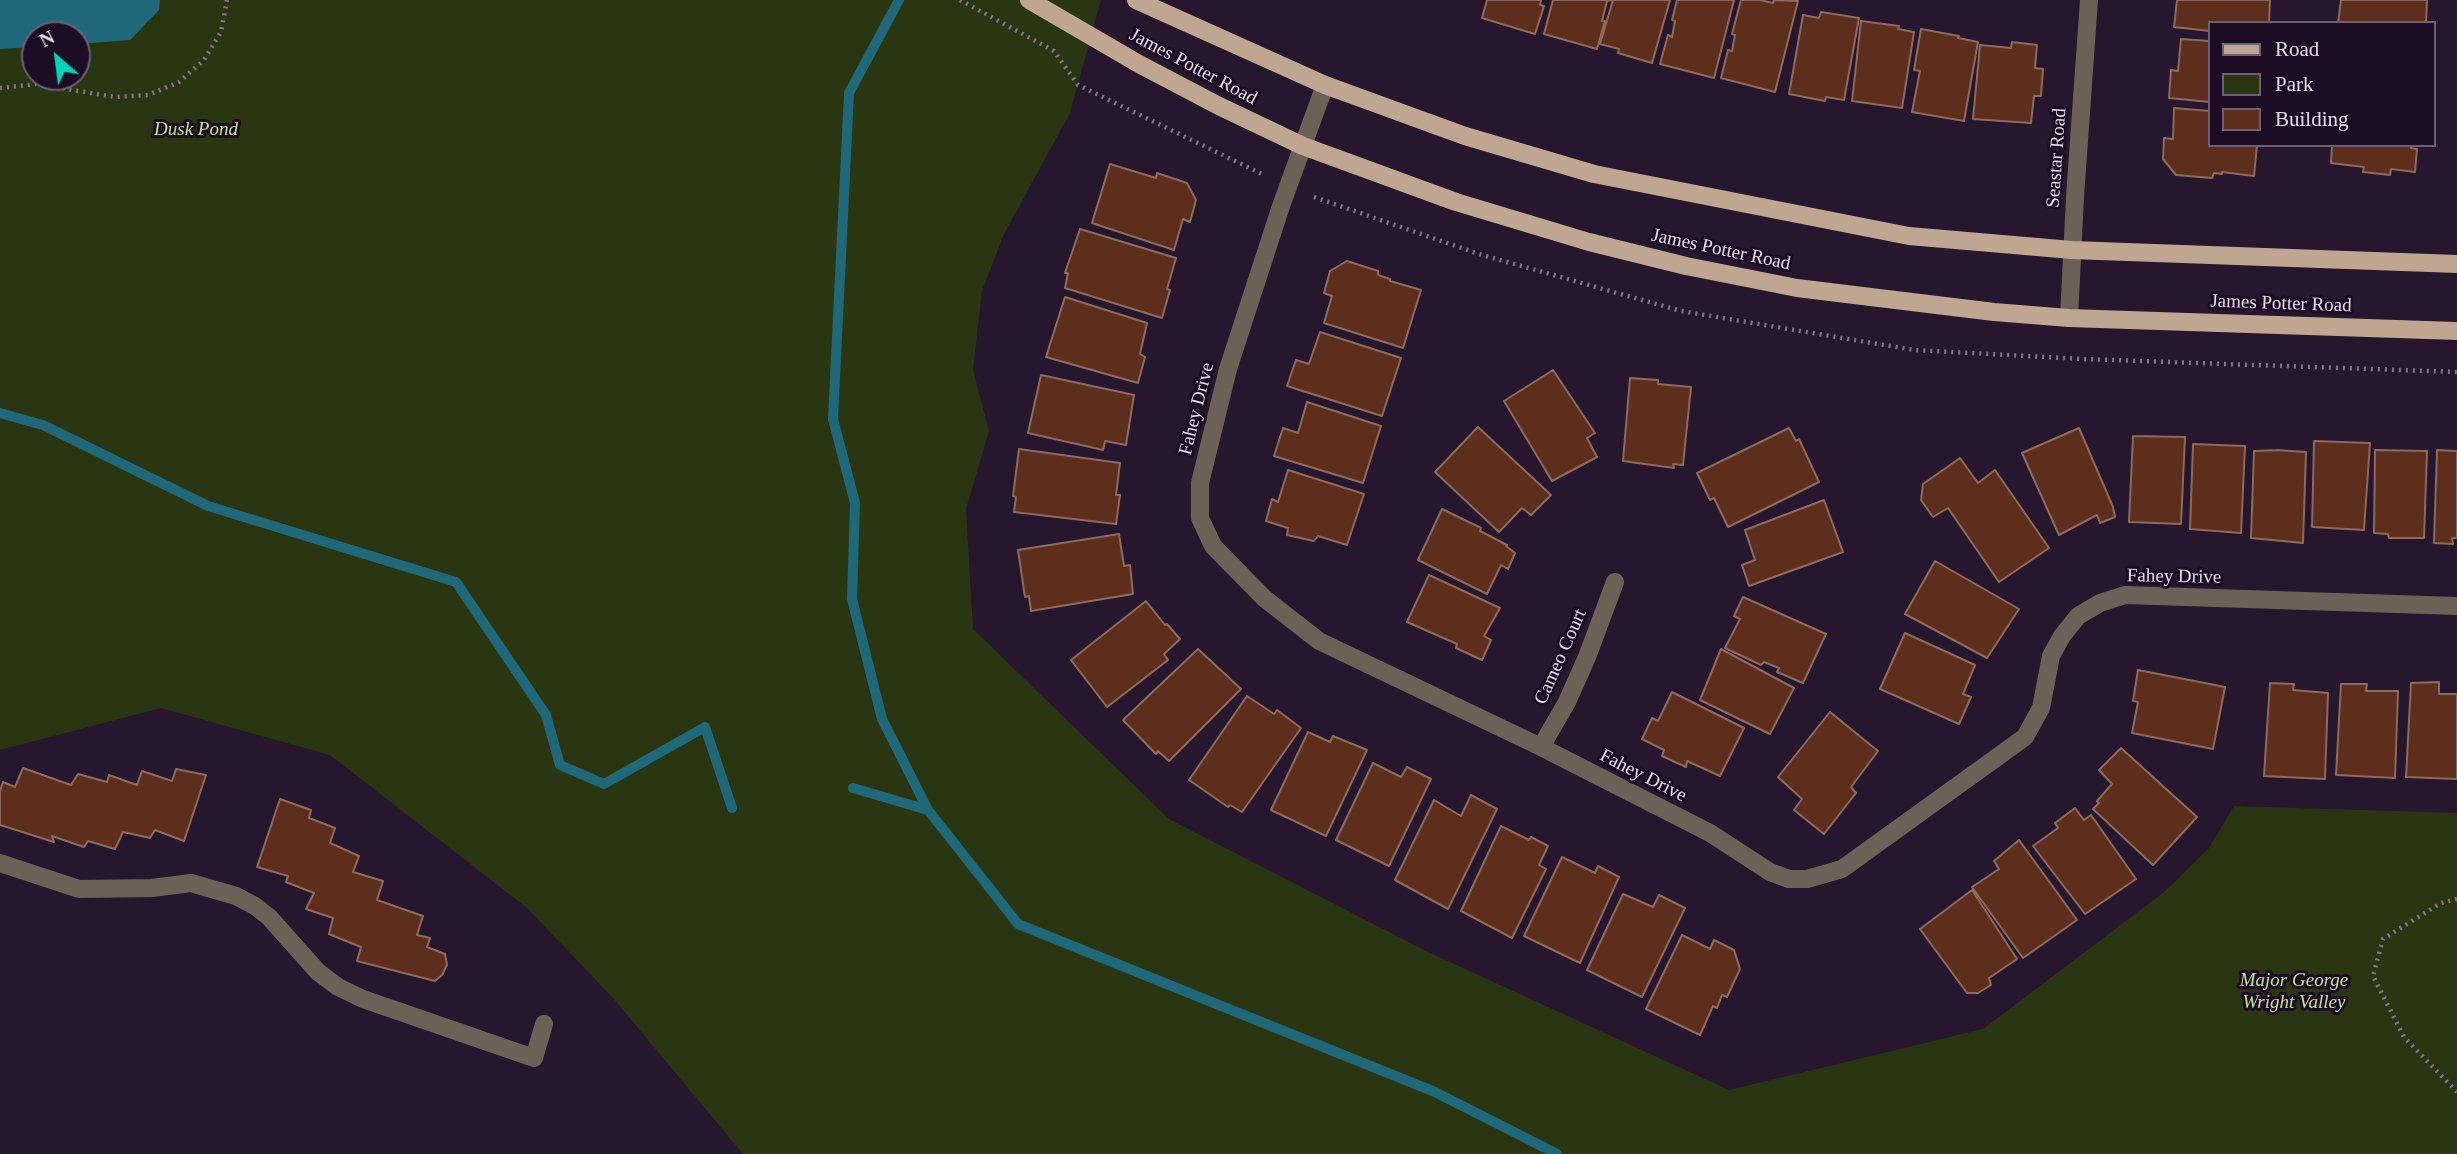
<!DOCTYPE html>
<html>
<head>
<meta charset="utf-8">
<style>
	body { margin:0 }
	#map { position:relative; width:2457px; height:1154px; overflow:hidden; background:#26162e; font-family:Georgia,serif }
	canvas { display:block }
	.legend { position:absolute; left:2208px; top:21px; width:228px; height:126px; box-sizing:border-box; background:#1c0d24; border:2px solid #6c5f73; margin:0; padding:9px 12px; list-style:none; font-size:21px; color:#e4daea }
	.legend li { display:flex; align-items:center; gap:14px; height:35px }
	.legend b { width:35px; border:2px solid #6c5f73 }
	.north { position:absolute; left:21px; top:21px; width:70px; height:70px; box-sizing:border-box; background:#1c0d24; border:2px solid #6c5f73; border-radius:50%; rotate:332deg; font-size:19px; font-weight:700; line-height:28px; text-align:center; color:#e4daea }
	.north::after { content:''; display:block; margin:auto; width:24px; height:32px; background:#00d5b7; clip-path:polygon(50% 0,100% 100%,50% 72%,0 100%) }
</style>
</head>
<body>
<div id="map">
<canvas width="2457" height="1154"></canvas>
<ul class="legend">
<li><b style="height:9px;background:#bea690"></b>Road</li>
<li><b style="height:19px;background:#293611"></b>Park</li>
<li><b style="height:19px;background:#5c2e1b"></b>Building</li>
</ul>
<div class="north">N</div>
</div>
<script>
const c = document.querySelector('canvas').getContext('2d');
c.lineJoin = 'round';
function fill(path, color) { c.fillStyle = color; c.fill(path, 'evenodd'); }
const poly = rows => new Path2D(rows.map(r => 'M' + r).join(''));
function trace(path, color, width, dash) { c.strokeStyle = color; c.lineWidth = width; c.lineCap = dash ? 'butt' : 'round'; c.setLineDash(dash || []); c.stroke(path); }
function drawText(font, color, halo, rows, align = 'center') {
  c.font = font + ' Georgia,serif'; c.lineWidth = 6; c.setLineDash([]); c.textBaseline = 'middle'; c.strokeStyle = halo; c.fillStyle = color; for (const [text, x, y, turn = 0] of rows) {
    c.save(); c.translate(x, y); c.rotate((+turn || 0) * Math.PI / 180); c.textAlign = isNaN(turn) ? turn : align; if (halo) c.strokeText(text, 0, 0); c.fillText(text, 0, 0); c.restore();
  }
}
fill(poly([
	[0,0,1101,0,1070,113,1004,234,982,291,973,370,989,431,966,509,973,629,1169,819,1426,951,1729,1090,1983,1029,2164,892,2209,848,2234,806,2457,813,2457,1154,743,1154,613,998,527,908,330,755,161,708,0,750],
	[35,35,77,35,77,77,35,77]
]), '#293611');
fill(poly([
	[0,0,160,0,159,10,130,40,77,44,77,35,35,35,35,47,0,49]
]), '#1f6879');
trace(poly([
	[899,0,849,93,833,419,855,503,852,599,882,719,928,810,1018,924,1435,1092,1557,1154],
	[0,413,43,425,208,506,456,582,546,715,560,765,604,784,705,727,732,808],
	[853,788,928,810]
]), '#1f6879', 10);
const building = poly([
	[1487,0,1541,0,1540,5,1544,6,1535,34,1482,18,1487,0],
	[1553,0,1611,0,1607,1,1602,21,1605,21,1597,49,1544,34,1553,0],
	[1613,0,1670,0,1652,63,1618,53,1619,49,1600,44,1613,0],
	[1677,0,1734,0,1714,78,1660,64,1668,35,1672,37,1675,21,1672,20,1677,0],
	[1741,0,1760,0,1773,3,1774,0,1798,1,1775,92,1721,78,1728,50,1732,51,1735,35,1732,34,1741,0],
	[2177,0,2270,0,2269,23,2210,23,2210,31,2174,27,2177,0],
	[2341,0,2427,0,2426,23,2338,23,2341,0],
	[1821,12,1859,18,1844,100,1826,97,1825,101,1789,94,1803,15,1819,18,1821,12],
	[1861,21,1899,26,1898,29,1914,32,1902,108,1852,101,1861,21],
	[1921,29,1959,36,1958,38,1978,42,1964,121,1912,112,1920,71,1914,70,1921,29],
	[2181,39,2210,41,2210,102,2169,98,2171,70,2178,71,2181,39],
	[2012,42,2037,45,2035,68,2043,69,2041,96,2034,96,2031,123,1973,119,1980,45,2011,48,2012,42],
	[2174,108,2210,111,2210,145,2257,145,2254,176,2222,172,2222,174,2214,173,2212,178,2176,175,2163,159,2164,138,2173,139,2174,108],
	[2332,145,2411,145,2411,148,2417,149,2415,172,2391,169,2390,175,2363,172,2364,167,2331,163,2332,145],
	[1110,164,1156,178,1157,173,1187,183,1196,200,1190,222,1183,219,1174,250,1092,223,1110,164],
	[1080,229,1176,258,1167,289,1170,290,1162,318,1065,288,1068,273,1065,273,1080,229],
	[1347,261,1378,271,1378,275,1390,279,1390,281,1421,290,1403,348,1324,323,1332,296,1324,293,1330,271,1347,261],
	[1065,297,1147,323,1140,354,1145,357,1138,383,1046,357,1065,297],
	[1320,332,1401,358,1382,416,1287,386,1296,360,1309,364,1320,332],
	[1553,370,1595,433,1587,438,1597,457,1552,481,1504,401,1553,370],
	[1041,375,1134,395,1126,445,1105,441,1103,450,1028,433,1041,375],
	[1630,378,1658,380,1658,384,1691,387,1683,465,1673,464,1674,468,1623,461,1630,378],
	[1307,402,1381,426,1363,483,1274,456,1283,428,1298,433,1307,402],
	[1478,427,1551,495,1531,515,1522,508,1499,532,1435,472,1478,427],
	[1789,428,1796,441,1799,439,1819,482,1728,527,1714,498,1710,500,1697,473,1789,428],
	[2079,428,2113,507,2115,517,2100,523,2097,515,2059,535,2022,453,2079,428],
	[2133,436,2185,437,2181,524,2129,522,2133,436],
	[2314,441,2370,443,2364,530,2312,527,2314,441],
	[2193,444,2245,446,2241,533,2190,529,2193,444],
	[1019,449,1120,463,1116,495,1120,495,1116,524,1014,512,1016,497,1013,496,1019,449],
	[2277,450,2306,452,2303,543,2251,538,2254,451,2277,450],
	[2375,450,2427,451,2424,538,2389,538,2388,534,2374,533,2375,450],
	[2437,450,2457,451,2457,538,2452,538,2453,544,2434,543,2437,450],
	[1960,458,1978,483,1995,470,2049,548,1999,582,1948,508,1933,517,1921,500,1923,484,1960,458],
	[1288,470,1364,494,1347,545,1318,536,1314,541,1287,535,1288,528,1266,521,1272,499,1278,502,1288,470],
	[1824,500,1843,552,1749,586,1742,565,1755,560,1745,530,1824,500],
	[1442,509,1481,528,1480,531,1507,545,1506,546,1515,553,1508,569,1501,565,1487,594,1418,560,1442,509],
	[1119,534,1124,566,1130,565,1133,594,1031,611,1029,596,1025,597,1018,550,1119,534],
	[1935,561,2019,609,1987,658,1905,614,1935,561],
	[1429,575,1500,608,1484,636,1491,640,1482,660,1456,648,1457,644,1407,622,1429,575],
	[1743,597,1826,634,1803,683,1777,672,1779,668,1764,662,1761,665,1725,648,1740,619,1734,616,1743,597],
	[1146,601,1165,625,1167,624,1180,639,1164,654,1168,660,1107,707,1071,660,1146,601],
	[1905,633,1975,665,1963,694,1971,697,1959,724,1880,689,1905,633],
	[1198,649,1241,689,1169,761,1158,751,1156,754,1123,720,1198,649],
	[1721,649,1794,688,1770,734,1700,700,1721,649],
	[2138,670,2225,687,2213,749,2132,733,2138,702,2133,701,2138,670],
	[2439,682,2439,694,2457,694,2457,779,2406,777,2411,683,2439,682],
	[2270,683,2294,684,2293,690,2328,693,2325,779,2264,776,2270,683],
	[2341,684,2367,684,2366,691,2398,691,2395,778,2336,775,2341,684],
	[1672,692,1744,728,1720,776,1687,761,1686,767,1662,756,1664,750,1642,739,1652,718,1658,721,1672,692],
	[1247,696,1274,714,1277,710,1301,728,1242,812,1230,805,1228,807,1189,780,1247,696],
	[1830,712,1878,751,1851,787,1856,793,1824,834,1794,810,1802,799,1778,777,1830,712],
	[1308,732,1330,742,1333,736,1367,750,1326,836,1271,810,1308,732],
	[2121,748,2197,817,2153,865,2093,809,2099,803,2097,801,2112,784,2099,770,2121,748],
	[1373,763,1401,777,1407,767,1431,779,1389,866,1336,840,1373,763],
	[23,768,71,785,78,774,107,782,109,775,137,785,142,771,172,781,176,769,206,775,184,841,155,830,150,838,123,832,115,849,88,841,84,847,52,836,54,842,0,825,0,791,3,782,15,787,23,768],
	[1471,795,1497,809,1448,909,1395,880,1434,800,1461,816,1471,795],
	[280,799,311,810,309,818,335,828,330,843,359,856,353,872,383,881,377,900,423,916,417,935,430,938,427,947,445,954,447,965,442,975,435,981,357,961,361,947,329,934,333,918,306,909,314,893,286,882,288,876,257,867,280,799],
	[2075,808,2084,820,2091,815,2136,879,2085,914,2033,846,2058,828,2055,823,2075,808],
	[1501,826,1529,840,1531,837,1548,846,1539,865,1546,869,1512,938,1461,911,1501,826],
	[2019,840,2077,920,2023,958,1972,887,1999,869,1994,861,2019,840],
	[1562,857,1595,873,1598,866,1619,877,1580,963,1524,936,1562,857],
	[1972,890,2017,959,1989,978,1991,985,1978,993,1967,993,1920,929,1972,890],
	[1623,894,1653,907,1659,895,1685,908,1642,997,1587,970,1623,894],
	[1682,935,1710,949,1714,940,1734,950,1740,969,1727,997,1722,995,1717,1008,1713,1006,1700,1035,1646,1009,1682,935]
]);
fill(building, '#5c2e1b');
trace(building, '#8d6a5d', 2);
trace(poly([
	[960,0,1054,51,1078,85,1264,175],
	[0,88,36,84,115,97,148,95,179,82,204,60,221,32,227,0],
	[1314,197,1479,254,1681,311,1914,350,2082,359,2457,372],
	[2457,899,2441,903,2383,939,2373,976,2404,1037,2457,1092]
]), '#83768a', 4.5, [2, 5]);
trace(poly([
	[1325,85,1281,206,1228,369,1200,483,1200,518,1213,546,1264,598,1319,641,1541,747,1710,833,1770,872,1789,879,1807,879,1842,869,2025,737,2041,708,2051,656,2062,636,2078,616,2100,603,2125,595,2457,606],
	[2069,318,2075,197,2089,0],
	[1541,747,1567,702,1587,657,1615,582],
	[0,863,79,889,152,888,191,883,236,896,255,906,269,917,318,972,338,987,363,999,534,1058,544,1024]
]), '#6d6157', 18);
trace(poly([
	[1029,0,1139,64,1219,106,1303,146,1456,202,1589,242,1686,266,1797,288,1994,312,2069,318,2457,331],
	[1136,0,1325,85,1465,136,1594,174,1909,236,2072,250,2457,264]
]), '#bea690', 18);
drawText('19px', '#e4daea', '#1c0d24', [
	["James Potter Road",1193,67,28],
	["Seastar Road",2057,158,-86],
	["James Potter Road",1721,250,12],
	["James Potter Road",2281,304,2],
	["Fahey Drive",1197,409,-76],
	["Fahey Drive",2174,577,1],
	["Cameo Court",1561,657,-66],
	["Fahey Drive",1643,776,27]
]);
drawText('italic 19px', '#c3e196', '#1c0d24', [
	["Dusk Pond",196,130],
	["Major George",2294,981],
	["Wright Valley",2294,1003]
]);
</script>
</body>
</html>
